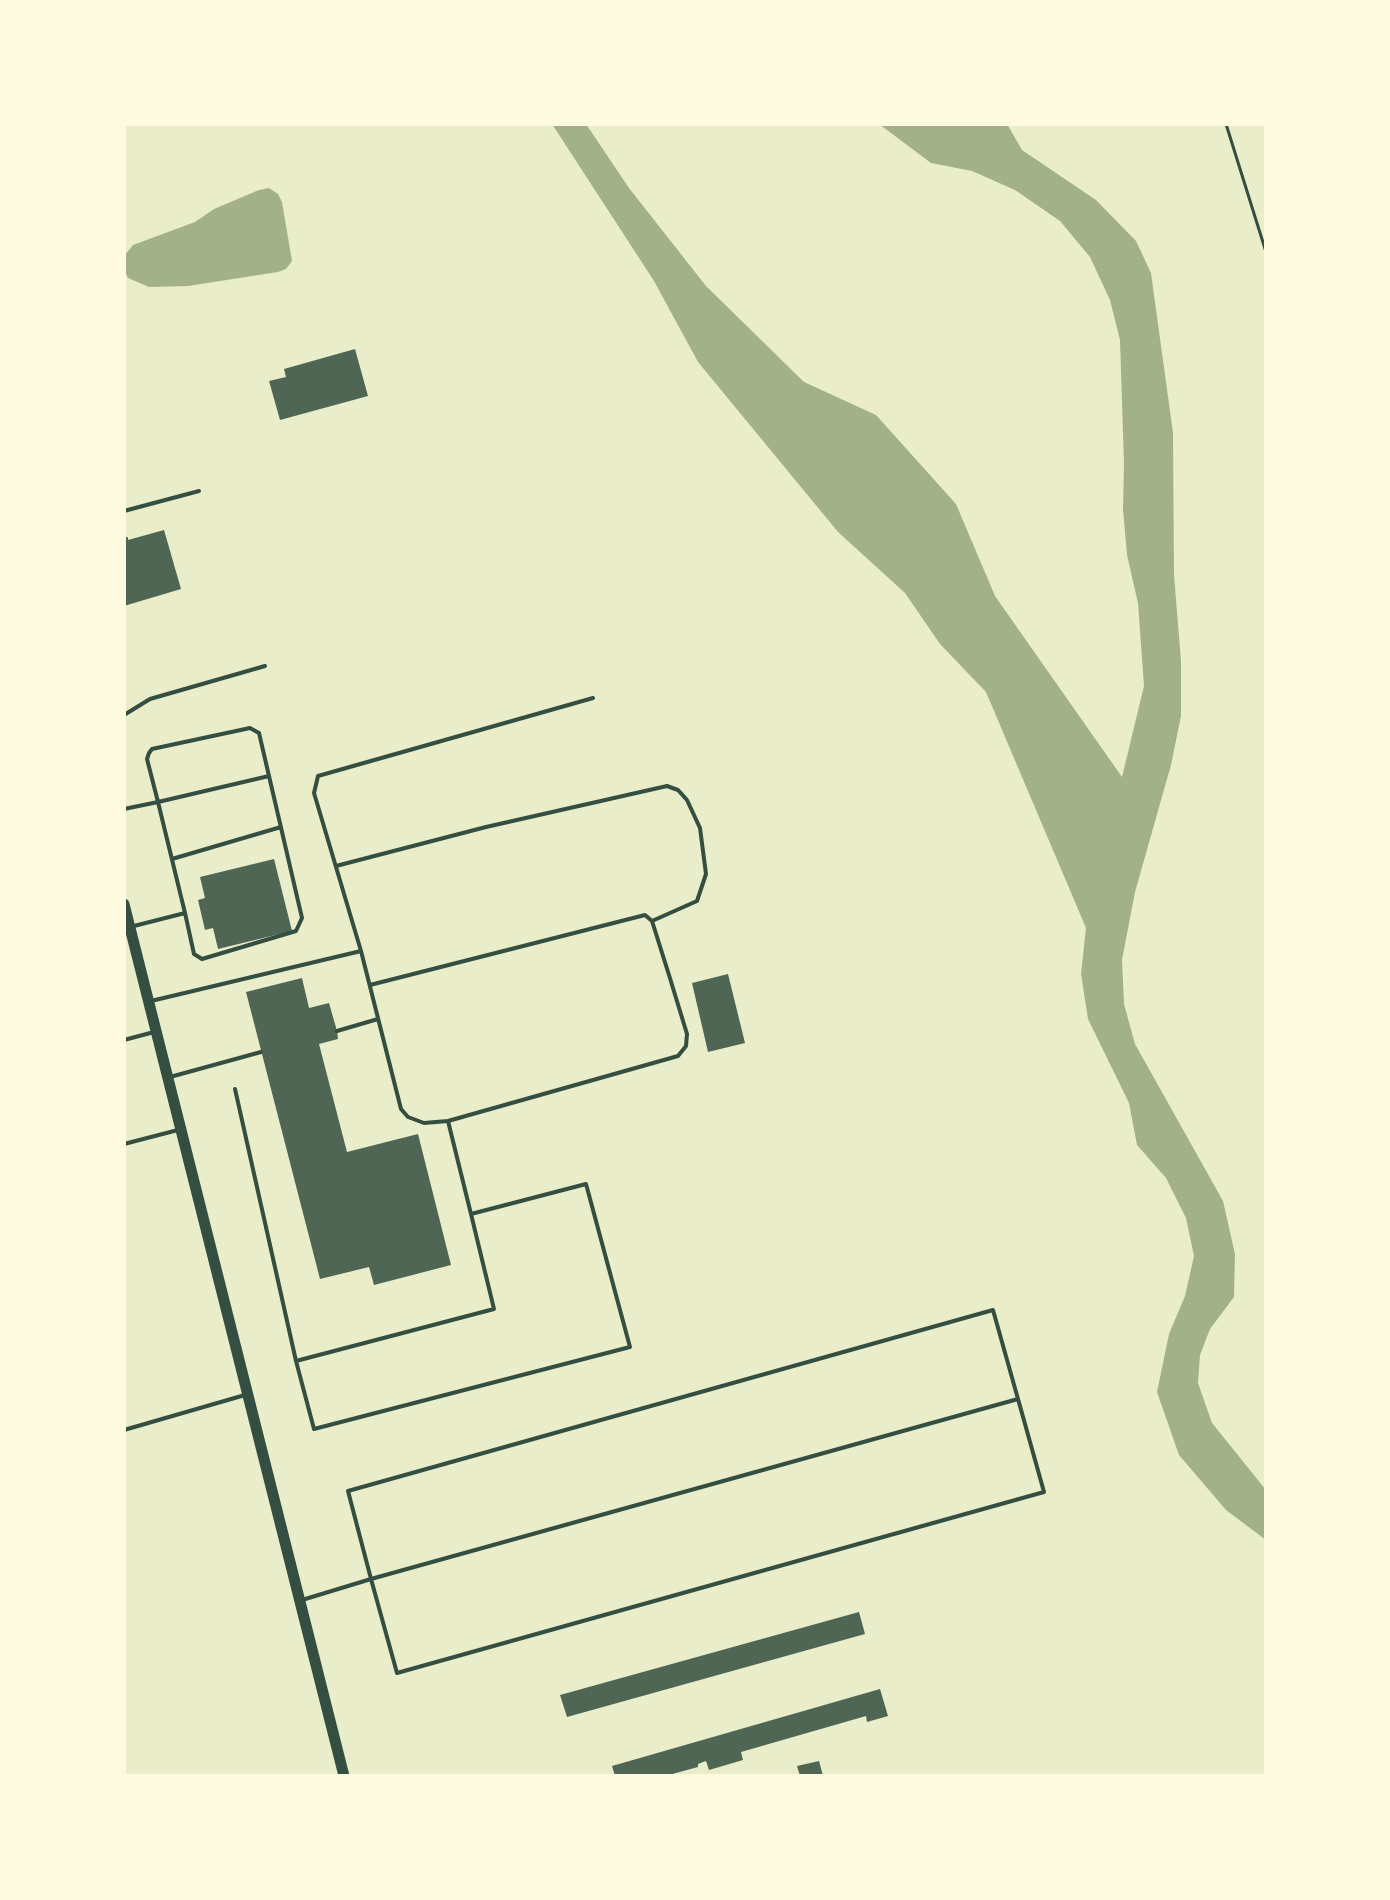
<!DOCTYPE html>
<html>
<head>
<meta charset="utf-8">
<style>
	body { margin:0 }
	#map { position:relative; width:1390px; height:1900px; overflow:hidden; background:#e9edc9; font-family:Barlow,sans-serif }
	canvas { display:block }
	.frame { position:absolute; inset:0; border:126px solid #fefae0; pointer-events:none }
</style>
</head>
<body>
<div id="map">
<canvas width="1390" height="1900"></canvas>
<div class="frame"></div>
</div>
<script>
const c = document.querySelector('canvas').getContext('2d');
c.lineJoin = 'round';
function fill(path, color) { c.fillStyle = color; c.fill(path, 'evenodd'); }
const poly = rows => new Path2D(rows.map(r => 'M' + r).join(''));
function trace(path, color, width, dash) { c.strokeStyle = color; c.lineWidth = width; c.lineCap = dash ? 'butt' : 'round'; c.setLineDash(dash || []); c.stroke(path); }
fill(poly([
	[552,124,586,124,629,188,706,286,804,382,876,415,956,504,995,596,1122,777,1144,686,1138,603,1127,555,1123,509,1124,464,1120,340,1110,300,1090,257,1060,221,1015,190,972,171,931,163,879,124,1007,124,1022,150,1096,200,1136,241,1151,273,1173,433,1174,575,1181,661,1181,716,1171,765,1135,892,1122,960,1124,1004,1135,1044,1223,1201,1235,1254,1234,1297,1210,1329,1200,1355,1198,1383,1212,1423,1266,1490,1266,1540,1226,1510,1179,1455,1157,1392,1169,1334,1185,1296,1194,1256,1186,1218,1166,1178,1137,1145,1129,1103,1088,1019,1081,974,1086,928,986,692,940,644,905,593,838,532,698,362,654,281],
	[269,188,278,194,282,202,292,261,286,269,278,272,188,286,149,287,128,278,124,270,124,256,133,245,195,222,214,209,259,190]
]), '#a3b18a');
fill(poly([
	[355,349,368,396,280,420,269,381,286,377,284,369],
	[164,530,181,589,124,606,124,538,128,537,128,540],
	[274,859,292,931,218,949,213,928,205,930,198,900,205,898,200,877],
	[728,974,745,1043,708,1052,692,983],
	[302,978,309,1008,329,1003,337,1031,338,1039,319,1044,347,1152,418,1134,451,1265,374,1285,369,1267,320,1279,246,992],
	[859,1612,865,1634,567,1717,560,1695],
	[880,1689,888,1716,867,1722,866,1716,741,1752,743,1760,709,1770,706,1761,698,1764,698,1767,665,1776,615,1776,612,1766],
	[819,1761,823,1776,800,1776,797,1766]
]), '#4f6655');
trace(poly([
	[1226,124,1266,252]
]), '#344e41', 3);
trace(poly([
	[124,511,199,491],
	[124,715,150,699,265,666],
	[124,809,158,802,185,913,130,927],
	[172,859,281,827],
	[336,866,486,827,667,786,678,790,687,800,700,828,706,874,697,901,652,921],
	[185,913,194,954,202,959,296,931,302,918,259,733,250,728,152,749,149,753,147,759,158,802,269,776],
	[361,951,314,793,318,776,593,698],
	[151,1001,361,951,401,1109,408,1117,424,1123,448,1121,678,1056,686,1046,687,1034,669,975,652,921,645,915,370,985],
	[337,1031,378,1019],
	[124,1040,154,1032],
	[170,1077,261,1052],
	[235,1089,296,1361,314,1429,630,1347,586,1184,471,1214,494,1309,296,1361],
	[448,1121,471,1214],
	[124,1144,178,1130],
	[124,1430,245,1395],
	[302,1600,371,1579,1018,1399,993,1310,348,1491,371,1579,397,1673,1044,1492,1018,1399]
]), '#344e41', 4);
trace(poly([
	[124,904,344,1776]
]), '#344e41', 11);
</script>
</body>
</html>
